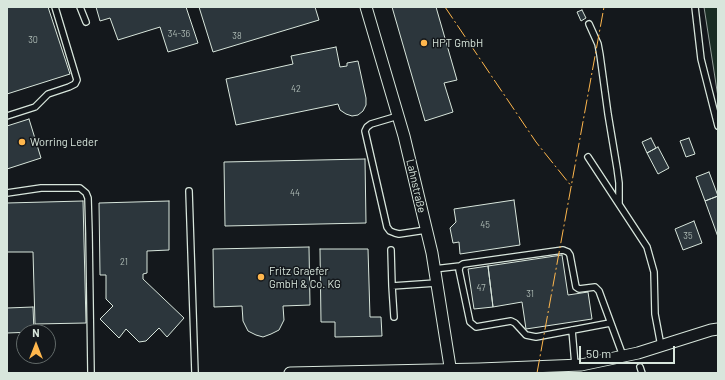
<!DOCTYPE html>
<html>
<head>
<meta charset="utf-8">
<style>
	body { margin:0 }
	#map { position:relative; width:725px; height:380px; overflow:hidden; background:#14181c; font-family:Barlow,sans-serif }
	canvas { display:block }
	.frame { position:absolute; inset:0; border:8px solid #d8e6dc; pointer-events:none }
	.north { position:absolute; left:16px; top:324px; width:40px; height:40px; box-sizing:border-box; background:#14181c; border:1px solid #626a69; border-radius:50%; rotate:0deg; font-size:11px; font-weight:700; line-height:16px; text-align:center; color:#d8e6dc }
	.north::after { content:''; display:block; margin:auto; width:14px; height:18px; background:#ffb74d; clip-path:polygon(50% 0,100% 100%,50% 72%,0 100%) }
	.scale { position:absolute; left:579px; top:346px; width:96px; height:18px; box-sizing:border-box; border:2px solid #d8e6dc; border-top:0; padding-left:5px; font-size:12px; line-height:14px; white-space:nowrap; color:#d8e6dc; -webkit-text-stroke:3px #14181c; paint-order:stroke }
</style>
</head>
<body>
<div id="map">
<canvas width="725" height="380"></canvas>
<div class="frame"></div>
<div class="north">N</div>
<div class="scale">50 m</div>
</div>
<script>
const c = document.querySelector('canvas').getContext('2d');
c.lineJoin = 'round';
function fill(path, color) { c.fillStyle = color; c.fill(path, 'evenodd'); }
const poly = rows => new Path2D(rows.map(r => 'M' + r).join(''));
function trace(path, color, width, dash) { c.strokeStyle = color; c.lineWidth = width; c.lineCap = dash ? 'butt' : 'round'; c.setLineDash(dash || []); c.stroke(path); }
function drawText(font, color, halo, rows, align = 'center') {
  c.font = font + ' Barlow,sans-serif'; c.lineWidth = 3; c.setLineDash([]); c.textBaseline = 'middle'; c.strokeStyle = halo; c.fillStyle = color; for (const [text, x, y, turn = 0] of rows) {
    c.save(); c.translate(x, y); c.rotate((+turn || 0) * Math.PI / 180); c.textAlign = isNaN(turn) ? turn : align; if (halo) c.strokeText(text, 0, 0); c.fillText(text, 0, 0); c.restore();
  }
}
const green = poly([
	[704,7,718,7,718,97,704,7]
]);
fill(green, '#1a2d24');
trace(green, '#939e99', 1);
const building = poly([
	[7,7,48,7,70,74,7,94,7,7],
	[96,7,186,7,198,43,168,52,160,27,118,40,110,18,100,21,96,7],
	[199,7,315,7,319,20,213,52,199,7],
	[392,7,436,7,457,80,444,83,453,112,425,121,392,7],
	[582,10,586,18,581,21,577,12,582,10],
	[336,47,340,67,347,66,347,63,358,61,366,98,366,105,363,111,358,115,352,116,346,114,340,110,338,104,236,125,226,79,293,64,291,56,336,47],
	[29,119,41,158,7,169,7,126,29,119],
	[651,138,656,148,647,153,642,142,651,138],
	[689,138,695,154,686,157,680,141,689,138],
	[658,147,669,168,658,174,647,153,658,147],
	[365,159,366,223,225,226,224,162,365,159],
	[709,172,718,196,705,201,696,177,709,172],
	[718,196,718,237,705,201,718,196],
	[514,200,520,245,460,254,459,242,453,243,450,228,456,222,454,209,514,200],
	[83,201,86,323,35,324,33,252,7,252,7,203,83,201],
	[169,201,169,250,147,251,147,273,143,274,143,279,184,318,167,337,159,328,146,341,139,342,126,329,119,338,100,319,113,306,106,299,106,275,100,275,99,203,169,201],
	[694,221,702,243,683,250,675,229,694,221],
	[309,247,310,305,283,306,284,320,279,330,271,334,263,337,256,335,248,331,243,321,242,306,214,307,213,249,309,247],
	[320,249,368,249,370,317,381,317,382,336,335,337,335,322,321,322,320,249],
	[562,255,568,295,588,292,592,319,526,329,522,302,493,307,488,266,562,255],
	[488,266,493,307,474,309,468,269,488,266],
	[33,307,34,332,7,333,7,308,33,307]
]);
fill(building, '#2c363c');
trace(building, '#d8e6dc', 1);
const service = poly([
	[80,7,86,22],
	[695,7,701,59,718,126],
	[589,24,598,44,600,55,608,114,617,168,619,183,619,204],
	[7,116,35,107,48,94,69,87,75,84,77,80,55,7],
	[398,116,371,124,367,127,365,131,387,227,390,231,395,233,399,234,426,230],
	[588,157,647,247,654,272,655,314,661,346],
	[189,191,195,373],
	[7,193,41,188,80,188,86,193,88,198,89,233,91,373],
	[391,250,392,286],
	[434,269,460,266],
	[394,317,392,286,436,283],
	[610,323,536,337,526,335,515,323,511,321,476,327,470,322,459,270,460,266,463,264,563,250,568,252,570,255,576,287,579,289,595,287,599,291,623,356],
	[572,330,575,365],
	[640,367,642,373]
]);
const minor = poly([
	[366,7,404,136,432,253,451,373],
	[290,373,479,369,581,365,638,353,711,330,718,329]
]);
trace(service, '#d8e6dc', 8);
trace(minor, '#d8e6dc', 13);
trace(service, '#14181c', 5.5);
trace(minor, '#14181c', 11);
trace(poly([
	[445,7,536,142,572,187],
	[537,373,604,7]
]), '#ffb74d', 1, [14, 3, 2, 3]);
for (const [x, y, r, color] of [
	[424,43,4,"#ffb74d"],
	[22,142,4,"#ffb74d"],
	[261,277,4,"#ffb74d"]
]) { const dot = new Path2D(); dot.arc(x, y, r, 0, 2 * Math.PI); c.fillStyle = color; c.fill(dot); trace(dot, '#14181c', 1.5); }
drawText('9px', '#adbab4', null, [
	["34-36",179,34],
	["38",237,36],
	["30",33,40],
	["42",296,89],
	["44",295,193],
	["45",485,225],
	["35",688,236],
	["21",124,262],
	["47",481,288],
	["31",530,294]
]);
drawText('11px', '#d8e6dc', '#14181c', [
	["HPT GmbH",432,43],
	["Worring Leder",30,142],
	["Fritz Graefer",269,271],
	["GmbH & Co. KG",269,284]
], 'left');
drawText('11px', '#d8e6dc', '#14181c', [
	["Lahnstraße",416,186,77]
]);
</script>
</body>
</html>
